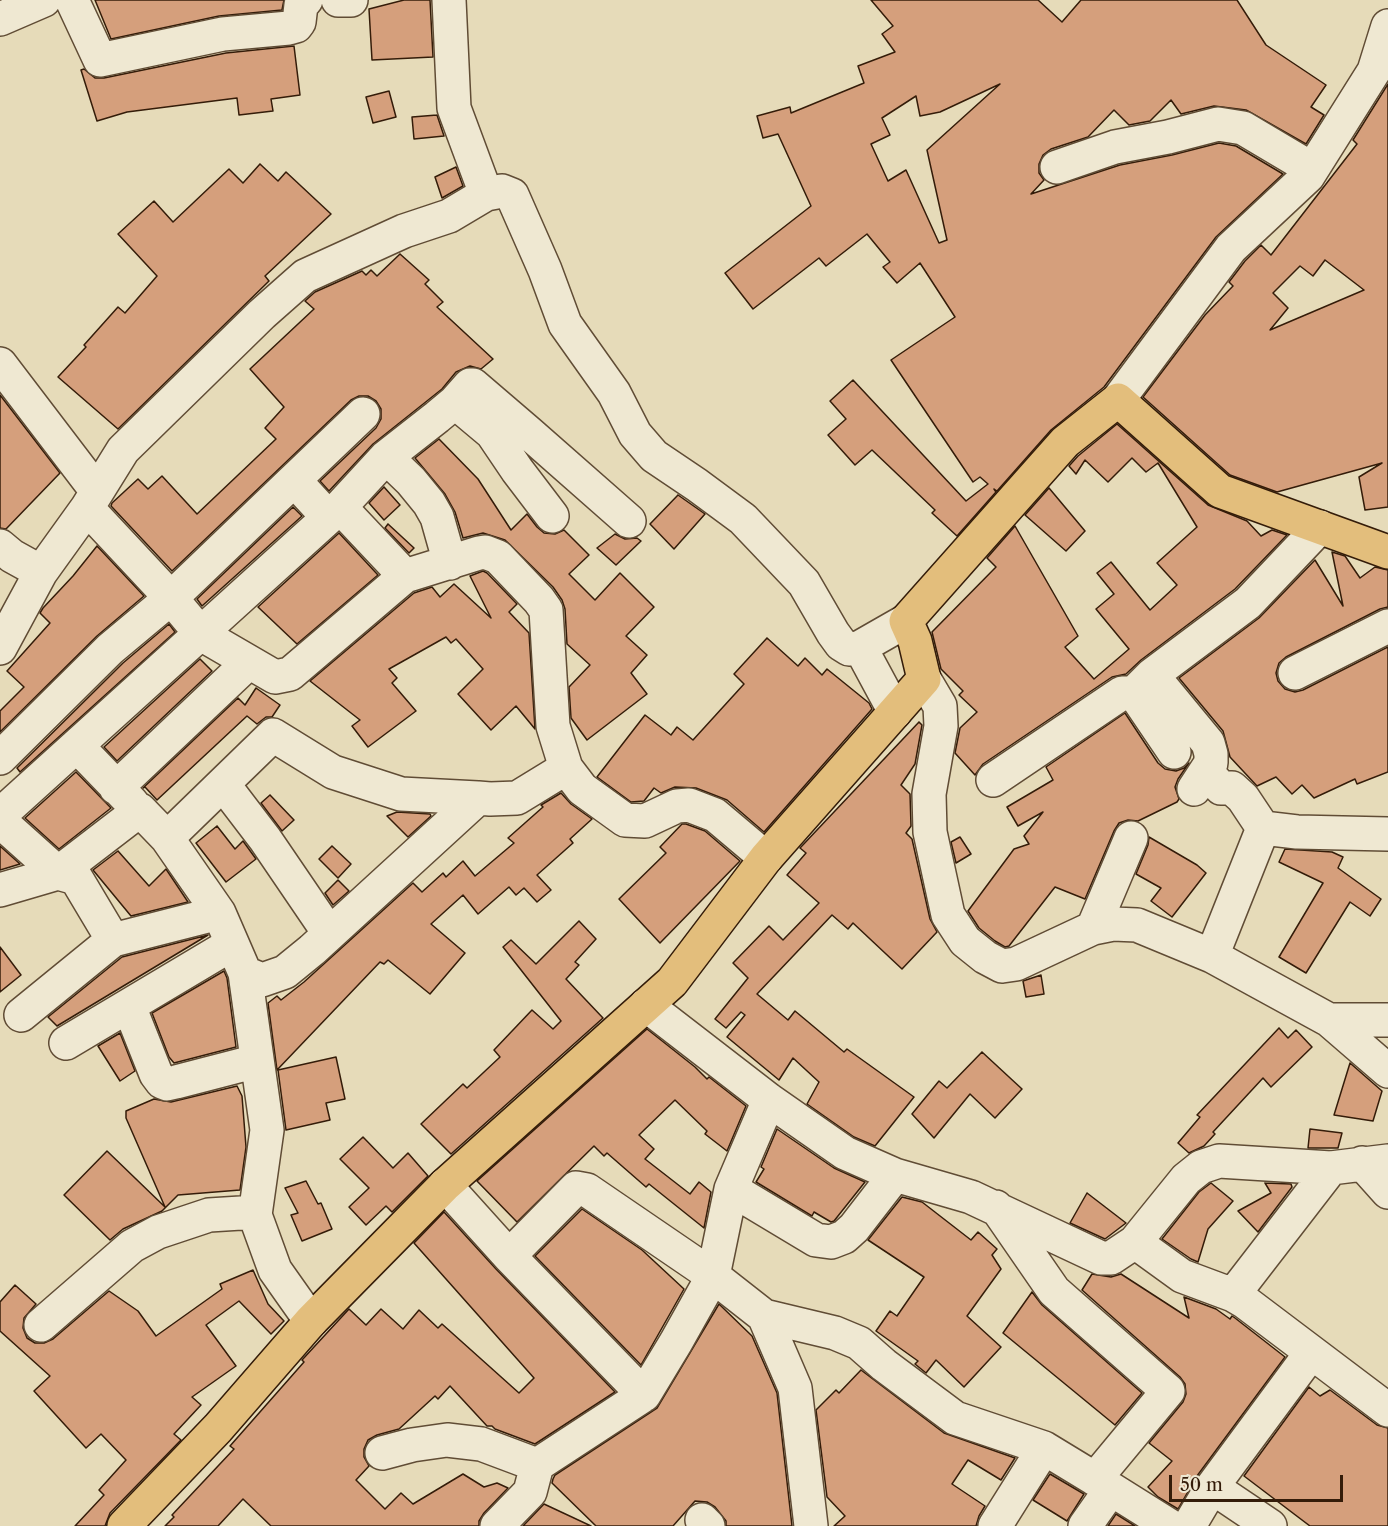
<!DOCTYPE html>
<html>
<head>
<meta charset="utf-8">
<style>
	body { margin:0 }
	#map { position:relative; width:1388px; height:1526px; overflow:hidden; background:#e6dbb9; font-family:"Libre Caslon Text",serif }
	canvas { display:block }
	.scale { position:absolute; left:1169px; top:1475px; width:174px; height:27px; box-sizing:border-box; border:3px solid #341c09; border-top:0; padding-left:8px; font-size:18px; line-height:21px; white-space:nowrap; color:#341c09; -webkit-text-stroke:4px #efe8d2; paint-order:stroke }
</style>
</head>
<body>
<div id="map">
<canvas width="1388" height="1526"></canvas>
<div class="scale">50 m</div>
</div>
<script>
const c = document.querySelector('canvas').getContext('2d');
c.lineJoin = 'round';
function fill(path, color) { c.fillStyle = color; c.fill(path, 'evenodd'); }
const poly = rows => new Path2D(rows.map(r => 'M' + r).join(''));
function trace(path, color, width, dash) { c.strokeStyle = color; c.lineWidth = width; c.lineCap = dash ? 'butt' : 'round'; c.setLineDash(dash || []); c.stroke(path); }
const building = poly([
	[95,0,284,0,282,10,219,16,111,39,95,0],
	[404,0,430,0,433,57,372,60,369,9,404,0],
	[871,0,1038,0,1062,22,1081,0,1237,0,1266,45,1326,85,1311,107,1324,115,1306,144,1246,110,1214,106,1181,114,1171,100,1150,121,1129,125,1114,110,1088,137,1051,149,1043,155,1039,164,1039,173,1044,180,1031,194,1120,165,1172,155,1219,143,1236,146,1283,174,1216,237,1104,387,1051,430,997,491,994,489,996,492,957,536,932,513,935,510,872,450,855,465,828,435,846,419,830,401,853,380,966,501,988,484,980,477,973,482,891,360,955,317,920,263,897,283,883,267,890,262,867,234,826,266,819,258,753,309,725,273,811,206,778,134,763,138,757,116,790,107,791,113,864,83,858,66,895,52,882,34,893,26,871,0],
	[1000,84,927,150,947,240,939,243,906,170,888,181,871,144,890,135,882,118,916,96,920,116,940,112,1000,84],
	[294,46,300,95,271,99,273,111,239,115,237,98,127,112,97,121,81,70,84,69,95,78,104,78,226,53,294,46],
	[1388,84,1388,507,1365,510,1359,477,1382,463,1277,492,1230,475,1143,397,1205,315,1233,286,1229,282,1245,261,1261,245,1271,255,1357,144,1353,140,1388,84],
	[1325,260,1364,290,1270,330,1288,308,1273,293,1300,266,1313,276,1325,260],
	[389,91,396,117,373,123,366,97,389,91],
	[437,115,444,136,414,139,412,117,437,115],
	[260,164,278,181,286,172,331,214,265,276,269,281,118,429,58,377,86,347,84,345,118,307,125,313,157,276,118,234,154,201,173,222,229,169,243,183,260,164],
	[456,167,463,186,442,198,435,177,456,167],
	[400,254,429,280,425,284,443,302,437,307,493,359,481,369,470,366,456,372,442,389,373,444,329,491,320,481,376,428,381,419,381,409,376,401,368,396,359,396,351,400,172,571,111,506,112,503,138,479,148,489,162,476,197,514,276,439,265,428,284,407,250,369,314,309,305,301,315,292,362,271,366,275,371,270,377,276,400,254],
	[0,395,60,473,6,529,0,528,0,395],
	[1117,424,1208,505,1247,521,1261,536,1272,530,1287,535,1235,589,1141,660,1126,674,1112,677,983,764,975,775,955,753,960,728,977,712,959,695,963,691,941,669,932,632,996,567,987,558,1015,526,1078,636,1065,647,1094,679,1129,649,1096,609,1114,594,1097,573,1111,562,1150,610,1177,585,1157,563,1197,527,1158,463,1146,472,1132,458,1108,482,1085,460,1076,474,1069,466,1078,456,1117,424],
	[439,439,478,479,511,530,527,514,537,527,544,533,555,534,564,530,589,555,569,574,595,600,620,573,654,607,626,636,647,655,631,673,647,694,587,740,571,718,569,687,590,665,567,644,565,609,562,600,553,587,505,540,483,533,463,538,455,512,445,494,415,458,439,439],
	[384,487,400,505,384,520,369,503,384,487],
	[1049,488,1085,531,1066,551,1025,515,1049,488],
	[678,495,705,514,674,549,650,524,678,495],
	[293,507,302,516,202,606,197,599,293,507],
	[388,524,414,548,409,553,385,528,388,524],
	[339,533,378,575,297,644,258,607,339,533],
	[615,534,625,539,637,538,641,541,616,565,597,548,615,534],
	[97,546,144,596,97,636,0,732,0,711,24,687,7,671,50,623,40,613,43,608,73,576,97,546],
	[1332,552,1345,556,1360,578,1375,567,1388,570,1388,607,1380,609,1286,657,1279,663,1276,673,1278,681,1285,689,1295,692,1303,690,1388,647,1388,772,1357,784,1355,779,1314,798,1302,785,1292,794,1276,777,1257,786,1230,757,1223,731,1179,678,1259,618,1315,560,1343,606,1332,552],
	[483,571,487,573,517,604,509,612,529,633,535,729,516,706,491,730,458,694,483,669,456,639,451,643,446,637,389,669,397,678,392,683,416,711,368,747,352,726,360,720,310,681,414,593,432,587,440,597,454,584,491,618,470,576,483,571],
	[169,624,175,632,20,772,17,768,123,663,169,624],
	[767,638,798,666,805,658,822,675,827,669,869,703,872,709,764,832,727,800,696,788,675,787,661,793,654,788,644,801,631,802,597,777,645,715,671,735,677,727,693,740,744,684,734,674,767,638],
	[200,659,212,671,117,761,104,747,200,659],
	[256,688,280,705,272,717,266,717,257,724,247,716,157,800,145,787,143,788,238,698,245,705,256,688],
	[1125,713,1158,763,1165,769,1176,771,1184,768,1189,763,1178,779,1175,787,1179,799,1177,802,1138,821,1128,820,1119,823,1114,831,1085,899,1055,887,1009,946,1005,947,995,941,979,928,968,911,1014,849,1029,844,1024,836,1043,812,1018,826,1007,807,1053,780,1046,767,1125,713],
	[919,722,922,725,915,764,901,785,910,794,911,826,906,833,912,839,930,919,937,932,902,969,853,923,848,929,832,915,757,994,788,1020,795,1011,844,1052,847,1049,914,1097,875,1146,854,1137,807,1104,819,1082,793,1058,779,1080,727,1037,745,1015,741,1012,726,1028,715,1019,748,978,733,963,769,926,783,940,819,903,787,875,806,853,800,848,919,722],
	[76,772,111,808,59,849,25,818,76,772],
	[561,793,571,804,592,819,570,839,573,843,537,875,551,890,537,902,524,888,516,895,509,887,478,914,463,895,431,924,465,953,430,994,388,960,384,964,380,962,277,1070,268,1003,277,996,281,1000,304,982,413,883,422,892,443,873,446,877,463,861,475,876,514,843,508,838,543,807,541,805,561,793],
	[270,795,294,820,282,831,261,803,270,795],
	[397,812,430,814,431,816,408,837,387,816,397,812],
	[682,824,686,824,705,831,740,861,660,943,619,899,666,853,660,847,682,824],
	[217,826,235,849,243,841,256,859,226,882,196,843,217,826],
	[960,837,971,854,956,863,951,842,960,837],
	[1149,837,1197,865,1206,873,1172,917,1151,901,1161,888,1136,874,1148,845,1149,837],
	[0,846,20,864,0,870,0,846],
	[332,846,351,864,338,878,319,859,332,846],
	[1285,849,1332,852,1343,857,1338,868,1381,899,1370,916,1350,902,1306,973,1279,957,1323,883,1279,862,1285,849],
	[118,851,149,886,166,869,188,902,131,916,93,870,118,851],
	[338,880,349,891,333,905,325,893,338,880],
	[579,921,596,939,575,962,579,965,566,979,603,1018,451,1154,421,1124,463,1084,467,1088,500,1057,494,1050,532,1010,553,1029,561,1021,503,947,511,940,536,964,579,921],
	[208,935,57,1026,48,1017,122,957,208,935],
	[0,947,21,975,0,992,0,947],
	[224,971,227,978,236,1047,174,1063,169,1057,152,1013,224,971],
	[1041,975,1044,994,1026,997,1023,981,1041,975],
	[1279,1028,1288,1038,1296,1030,1312,1047,1271,1087,1263,1078,1213,1132,1215,1134,1204,1146,1189,1153,1178,1143,1200,1117,1197,1115,1279,1028],
	[647,1029,695,1067,707,1079,709,1077,746,1106,727,1151,705,1134,707,1131,675,1100,639,1135,654,1149,645,1159,690,1194,699,1182,711,1192,704,1228,649,1184,646,1187,607,1153,604,1156,594,1146,517,1222,477,1181,647,1029],
	[120,1033,135,1071,120,1081,98,1046,120,1033],
	[982,1052,1022,1089,995,1118,970,1094,934,1138,912,1114,939,1081,947,1088,982,1052],
	[336,1057,345,1099,326,1103,330,1120,286,1130,278,1070,336,1057],
	[1350,1063,1382,1091,1373,1121,1334,1115,1350,1063],
	[237,1086,242,1096,246,1147,240,1190,178,1195,162,1211,123,1229,110,1240,64,1195,107,1151,165,1207,126,1118,126,1111,154,1099,171,1102,237,1086],
	[777,1129,834,1168,865,1182,834,1221,831,1222,814,1212,812,1216,756,1182,764,1169,761,1167,777,1129],
	[1310,1129,1342,1133,1338,1148,1308,1148,1310,1129],
	[363,1137,393,1168,408,1153,428,1176,392,1212,386,1206,366,1225,349,1207,369,1188,340,1159,363,1137],
	[306,1181,318,1204,321,1203,332,1229,302,1241,291,1215,298,1213,285,1188,306,1181],
	[1211,1183,1233,1201,1208,1229,1198,1262,1191,1259,1162,1239,1199,1192,1211,1183],
	[1265,1183,1291,1184,1292,1187,1258,1232,1238,1211,1271,1193,1265,1183],
	[1087,1193,1126,1223,1105,1239,1070,1223,1087,1193],
	[902,1197,922,1202,971,1240,978,1232,997,1249,992,1255,1001,1269,967,1316,1001,1347,964,1387,936,1360,926,1373,915,1364,918,1361,876,1331,890,1311,897,1316,924,1277,868,1240,902,1197],
	[582,1209,642,1250,684,1289,641,1365,535,1256,582,1209],
	[444,1212,496,1269,615,1392,535,1444,495,1429,492,1426,487,1426,450,1386,438,1399,435,1396,399,1429,377,1435,368,1440,364,1449,364,1457,369,1466,356,1480,385,1509,401,1493,413,1504,463,1474,484,1487,497,1483,508,1488,484,1513,479,1521,479,1526,271,1526,243,1499,218,1526,165,1526,174,1517,172,1515,234,1449,230,1446,304,1362,302,1360,349,1309,366,1325,381,1309,403,1329,419,1310,438,1328,442,1324,519,1393,534,1378,414,1243,444,1212],
	[253,1270,268,1304,284,1321,271,1334,239,1301,206,1325,236,1366,192,1397,201,1405,174,1434,181,1440,110,1513,105,1526,75,1526,104,1495,99,1490,126,1460,101,1434,86,1448,34,1391,50,1376,0,1331,0,1302,15,1285,36,1304,24,1318,23,1328,27,1338,35,1343,44,1343,53,1339,109,1291,138,1311,156,1336,222,1289,220,1284,253,1270],
	[1092,1274,1111,1277,1121,1274,1189,1318,1184,1297,1216,1309,1230,1319,1232,1316,1235,1318,1285,1357,1197,1476,1178,1509,1158,1497,1148,1487,1172,1461,1149,1443,1183,1402,1186,1394,1185,1384,1180,1377,1082,1290,1092,1274],
	[1032,1292,1042,1305,1142,1393,1115,1425,1003,1333,1032,1292],
	[719,1304,752,1336,777,1393,792,1526,726,1526,726,1521,715,1507,707,1502,695,1501,673,1526,596,1526,552,1483,553,1479,555,1475,657,1408,719,1304],
	[861,1370,944,1433,1015,1458,1001,1480,968,1460,952,1484,985,1506,979,1516,976,1526,834,1526,845,1516,827,1497,816,1410,836,1390,839,1393,861,1370],
	[1309,1387,1320,1396,1330,1390,1377,1425,1388,1428,1388,1526,1310,1526,1244,1476,1309,1387],
	[1050,1474,1084,1494,1067,1521,1033,1500,1050,1474],
	[544,1504,591,1526,523,1526,544,1504],
	[1116,1514,1135,1526,1108,1526,1116,1514]
]);
fill(building, '#d59f7c');
trace(building, '#341c09', 1.5);
const minor = poly([
	[72,0,100,60,223,34,289,28,296,26,299,22,301,5,306,0],
	[338,0,351,0],
	[449,0,454,108,486,194],
	[0,19,44,0],
	[1057,167,1115,147,1168,137,1218,124,1243,128,1312,169],
	[0,364,96,490],
	[1118,400,1231,248,1308,176,1374,71,1388,26],
	[455,402,492,433,517,470,552,516],
	[386,457,411,481,429,503,437,517,450,563],
	[87,508,171,598,201,634,275,677,290,674,405,576,340,507],
	[328,517,294,480,363,414],
	[0,546,12,556,41,572],
	[405,576,479,553,485,552,498,557,539,600,546,610,553,726,566,768,582,789,625,820,645,821,677,806,689,805,715,815,766,858],
	[860,647,895,712],
	[0,648,41,572,87,508,123,450,262,314,305,276,404,231,449,216,486,194,502,191,512,195,545,270,565,324,614,393,635,434,654,456,697,485,743,519,804,583,833,633,841,644,849,649,857,649,906,621],
	[1295,673,1388,626],
	[1152,675,1208,743,1211,754,1211,763,1194,789],
	[924,679,940,706,941,726,929,794,930,832,948,915,965,941,985,957,1002,966,1016,964,1093,928,1113,924,1137,925,1212,956,1329,1020],
	[1134,693,1174,752],
	[77,746,132,803],
	[0,758,110,649,171,598,294,480],
	[1206,771,1221,788,1232,788,1243,798,1263,828,1297,832,1388,834],
	[993,780,1122,693,1134,693,1152,675,1248,603,1320,527],
	[223,784,265,839,329,933],
	[116,788,249,662],
	[478,798,490,799,517,798,566,768],
	[0,815,340,507,386,457,437,417,455,402,470,385,473,385,529,433,629,521],
	[0,821,58,873,0,890],
	[167,838,273,735,333,772,401,794,478,798,312,950,285,972,262,980,245,973],
	[219,913,167,838,140,810,58,873,76,878,113,940,219,913,245,973,267,1130,255,1215,275,1270,311,1321],
	[1093,928,1131,838],
	[1212,956,1263,828],
	[646,1005,769,1100,845,1153,895,1175,971,1197,1101,1258,1111,1258,1135,1242,1186,1179,1201,1167,1219,1161,1331,1168,1388,1161],
	[129,1006,156,1074,162,1082,167,1084,176,1082,257,1061],
	[21,1015,113,940],
	[1388,1020,1329,1020,1388,1071],
	[66,1043,232,944],
	[1362,1163,1388,1192],
	[445,1185,509,1256,644,1395],
	[731,1189,816,1240,831,1242,844,1237,854,1228,895,1175],
	[996,1207,1054,1291,1168,1391,1095,1479,1170,1526],
	[1135,1242,1182,1276,1233,1295,1245,1302,1388,1410],
	[509,1256,576,1188,587,1190,713,1276,764,1316,795,1388,811,1526],
	[1233,1295,1331,1168],
	[764,1316,835,1333,859,1343,884,1365,955,1418,1044,1448,1095,1479],
	[41,1325,132,1246,158,1232,209,1215,241,1213,255,1215],
	[382,1453,412,1445,447,1440,481,1444,537,1465],
	[1212,1487,1311,1353],
	[702,1520,708,1526],
	[497,1526,530,1492,537,1465,644,1395,676,1342,713,1276,731,1189,769,1100],
	[995,1526,1044,1448],
	[1085,1526,1111,1489],
	[1189,1526,1212,1487,1270,1526]
]);
const major = poly([
	[124,1526,218,1428,311,1321,445,1185,672,982,766,858,924,679,915,641,906,621,1065,442,1118,400,1220,491,1388,552]
]);
trace(minor, '#604c35', 36);
trace(major, '#341c09', 36);
trace(minor, '#efe8d2', 33);
trace(major, '#e3be7c', 33);
</script>
</body>
</html>
